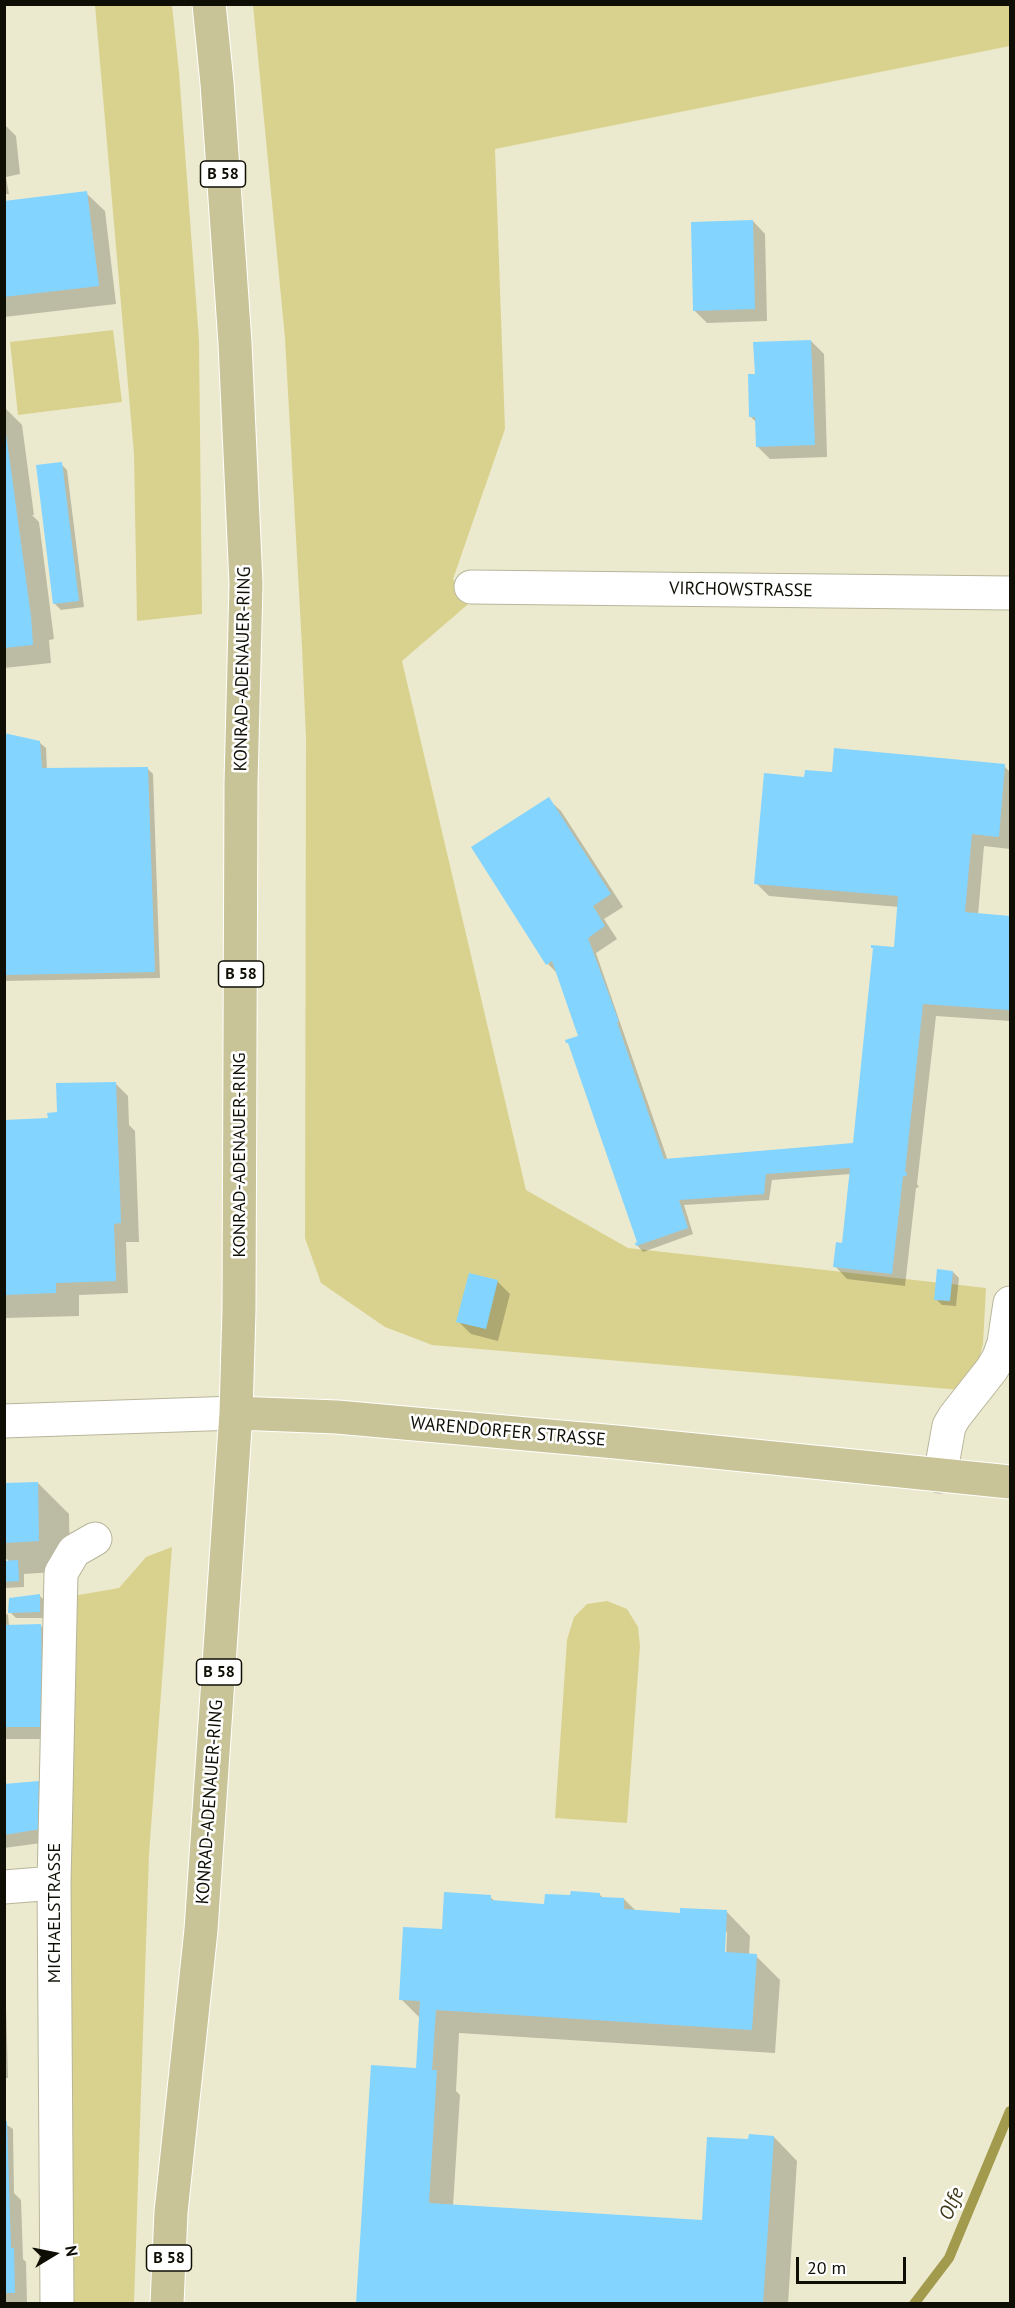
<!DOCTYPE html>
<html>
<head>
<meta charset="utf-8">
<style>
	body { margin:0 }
	#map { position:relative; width:1015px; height:2308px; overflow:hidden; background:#eceace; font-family:"PT Sans",sans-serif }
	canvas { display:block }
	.frame { position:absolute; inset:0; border:6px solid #0f0e05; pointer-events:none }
	.north { position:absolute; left:24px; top:2224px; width:60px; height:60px; -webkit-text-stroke:4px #fff; paint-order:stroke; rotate:80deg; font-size:16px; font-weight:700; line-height:24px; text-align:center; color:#0f0e05 }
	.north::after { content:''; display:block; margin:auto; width:21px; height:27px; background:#0f0e05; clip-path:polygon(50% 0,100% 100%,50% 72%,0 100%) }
	.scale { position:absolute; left:796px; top:2257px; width:110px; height:27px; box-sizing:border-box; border:3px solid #0f0e05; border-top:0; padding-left:8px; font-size:18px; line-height:21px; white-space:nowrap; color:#0f0e05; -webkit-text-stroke:4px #fff; paint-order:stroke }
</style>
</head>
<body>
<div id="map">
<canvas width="1015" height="2308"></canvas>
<div class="frame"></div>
<div class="north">N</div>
<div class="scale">20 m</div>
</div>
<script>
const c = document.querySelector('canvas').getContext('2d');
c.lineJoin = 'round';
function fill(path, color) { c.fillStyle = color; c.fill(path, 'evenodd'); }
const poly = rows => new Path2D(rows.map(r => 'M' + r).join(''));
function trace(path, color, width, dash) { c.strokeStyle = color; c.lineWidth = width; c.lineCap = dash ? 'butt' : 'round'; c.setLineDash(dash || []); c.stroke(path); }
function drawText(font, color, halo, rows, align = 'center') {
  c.font = font + ' "PT Sans",sans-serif'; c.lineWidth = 5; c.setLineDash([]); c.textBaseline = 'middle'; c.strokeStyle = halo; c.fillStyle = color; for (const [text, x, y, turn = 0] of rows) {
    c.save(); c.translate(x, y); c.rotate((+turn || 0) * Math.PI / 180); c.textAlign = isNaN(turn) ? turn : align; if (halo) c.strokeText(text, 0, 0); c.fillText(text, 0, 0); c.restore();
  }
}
fill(poly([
	[95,5,172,5,179,72,199,340,202,614,137,621,134,454],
	[253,5,1010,5,1010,46,495,149,505,429,453,579,473,600,402,661,526,1190,628,1248,986,1288,983,1344,976,1371,961,1390,432,1345,385,1327,321,1283,305,1238,306,738,302,647,285,338],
	[113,330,122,402,18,415,10,342],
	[172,1547,149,1854,134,2303,71,2304,66,2175,73,1596,119,1588,146,1557],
	[607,1601,627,1609,638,1627,640,1646,627,1823,555,1818,567,1640,574,1617,587,1604]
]), '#d9d28f');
fill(poly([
	[4,124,16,136,20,174,6,177,9,194,4,194],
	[86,193,105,211,116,304,4,317,4,203],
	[753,221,765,234,767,321,707,323,694,310],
	[811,341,824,354,827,457,770,459,757,446,756,422,751,417,756,375],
	[4,407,22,425,34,515,32,515,39,522,54,639,49,640,51,663,4,668],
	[61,464,67,470,84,607,61,610,55,604],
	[4,735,39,742,46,748,47,770,147,768,153,774,160,978,4,981],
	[1004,766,1010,772,1010,849,984,846,978,915,1010,917,1010,1021,936,1016,917,1184,919,1187,916,1188,905,1286,847,1279,835,1266,844,1245,851,1174,772,1180,769,1200,684,1205,693,1234,643,1252,637,1245,639,1243,580,1037,559,975,548,964,548,799,561,811,623,907,604,919,617,939,596,953,668,1161,854,1147,874,950,872,947,895,949,899,907,769,896,756,883,805,778,833,774],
	[115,1083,128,1096,129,1125,135,1131,139,1242,126,1242,128,1293,79,1295,79,1316,4,1318,4,1121,49,1119],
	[953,1272,959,1278,956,1306,942,1305,936,1299],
	[497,1281,510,1294,498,1341,471,1334,458,1321],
	[38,1483,69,1514,70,1571,24,1574,24,1587,4,1588,4,1563,10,1562,4,1557,4,1485],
	[39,1595,45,1601,46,1618,16,1618,10,1612],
	[4,1612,8,1615,9,1626,41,1626,53,1638,55,1739,4,1739],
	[38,1782,51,1795,56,1841,4,1848,4,1785],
	[599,1894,603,1898,624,1899,636,1911,681,1915,727,1912,750,1936,749,1955,756,1956,780,1980,775,2053,459,2033,456,2091,460,2095,453,2206,703,2222,750,2141,774,2137,797,2161,788,2304,358,2304,417,2070,421,2019,401,1999,443,1931,490,1897,496,1902,546,1905,572,1897],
	[724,1932,727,1932,726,1960,723,1959],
	[4,2002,6,2004,8,2078,4,2078],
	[4,2123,13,2129,14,2193,21,2200,23,2259,26,2262,27,2304,4,2304]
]), '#0003');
trace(poly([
	[914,2304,949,2258,1010,2111]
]), '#a29a4d', 10);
fill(poly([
	[87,191,99,286,4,297,4,201],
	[753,220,755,309,693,311,691,222],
	[811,340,815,445,756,447,755,417,749,417,748,374,755,374,753,342],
	[4,419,31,616,33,645,4,648],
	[62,462,79,601,53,604,36,465],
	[4,733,40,741,42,768,148,767,155,972,4,975],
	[834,748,1005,764,999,837,972,834,965,912,1010,916,1009,1010,923,1004,905,1172,907,1172,906,1176,903,1176,892,1274,833,1267,836,1242,842,1243,850,1168,766,1174,764,1194,679,1200,688,1228,636,1246,635,1243,637,1242,568,1043,566,1043,565,1040,578,1036,552,961,546,965,471,847,549,797,611,894,593,906,605,926,588,938,619,1022,617,1022,664,1159,853,1143,873,948,871,948,871,945,894,947,898,896,754,884,764,773,804,777,805,770,832,772],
	[116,1082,121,1223,114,1224,116,1281,56,1283,56,1293,4,1295,4,1120,48,1118,47,1113,57,1112,56,1083],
	[937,1269,953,1271,950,1301,934,1300],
	[469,1273,498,1280,486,1329,456,1322],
	[38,1482,39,1541,4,1543,4,1483],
	[18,1560,19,1581,4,1582,4,1561],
	[40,1594,40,1612,8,1613,9,1598],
	[41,1624,43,1727,4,1727,4,1625],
	[39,1781,44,1832,41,1829,4,1835,4,1784],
	[571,1891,600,1893,600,1897,624,1898,624,1909,680,1913,680,1908,727,1910,725,1952,757,1954,752,2030,436,2010,432,2070,437,2070,429,2203,702,2220,707,2137,748,2139,749,2134,774,2136,763,2304,356,2304,371,2065,416,2068,420,2001,399,2000,403,1927,442,1929,444,1892,491,1895,491,1900,544,1904,545,1894,570,1895],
	[4,2121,7,2121,11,2248,14,2248,15,2293,4,2293]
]), '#83d4ff');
const minor = poly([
	[471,587,1010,593],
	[4,1421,236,1413],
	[940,1476,949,1426,955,1416,992,1369,999,1357,1004,1343,1010,1303],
	[4,1887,54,1883],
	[57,2304,54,1883,61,1573,74,1551,95,1539]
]);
const major = poly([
	[236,1413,337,1417,616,1442,1010,1482],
	[167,2304,171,2212,201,1930,236,1413,239,1310,241,783,246,584,235,343,217,83,209,4]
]);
trace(minor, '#b8b59a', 35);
trace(major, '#fff', 35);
trace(minor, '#fff', 33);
trace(major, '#c9c498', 33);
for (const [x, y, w] of [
	[223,174,45],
	[241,974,45],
	[219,1672,45],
	[169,2258,45]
]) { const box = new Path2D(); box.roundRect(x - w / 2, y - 13, w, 26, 4.5); c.fillStyle = '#fff'; c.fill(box); trace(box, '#0f0e05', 1.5); }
drawText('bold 16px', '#0f0e05', null, [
	["B 58",223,174],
	["B 58",241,974],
	["B 58",219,1672],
	["B 58",169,2258]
]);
drawText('18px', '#0f0e05', '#fff', [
	["VIRCHOWSTRASSE",741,590,1],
	["KONRAD-ADENAUER-RING",243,669,-89],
	["KONRAD-ADENAUER-RING",240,1155,-90],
	["WARENDORFER STRASSE",508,1432,5],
	["KONRAD-ADENAUER-RING",210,1802,-86],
	["MICHAELSTRASSE",55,1913,-90]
]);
drawText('italic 20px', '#3e3a18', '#fff', [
	["Olfe",952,2204,-67]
]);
</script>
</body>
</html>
